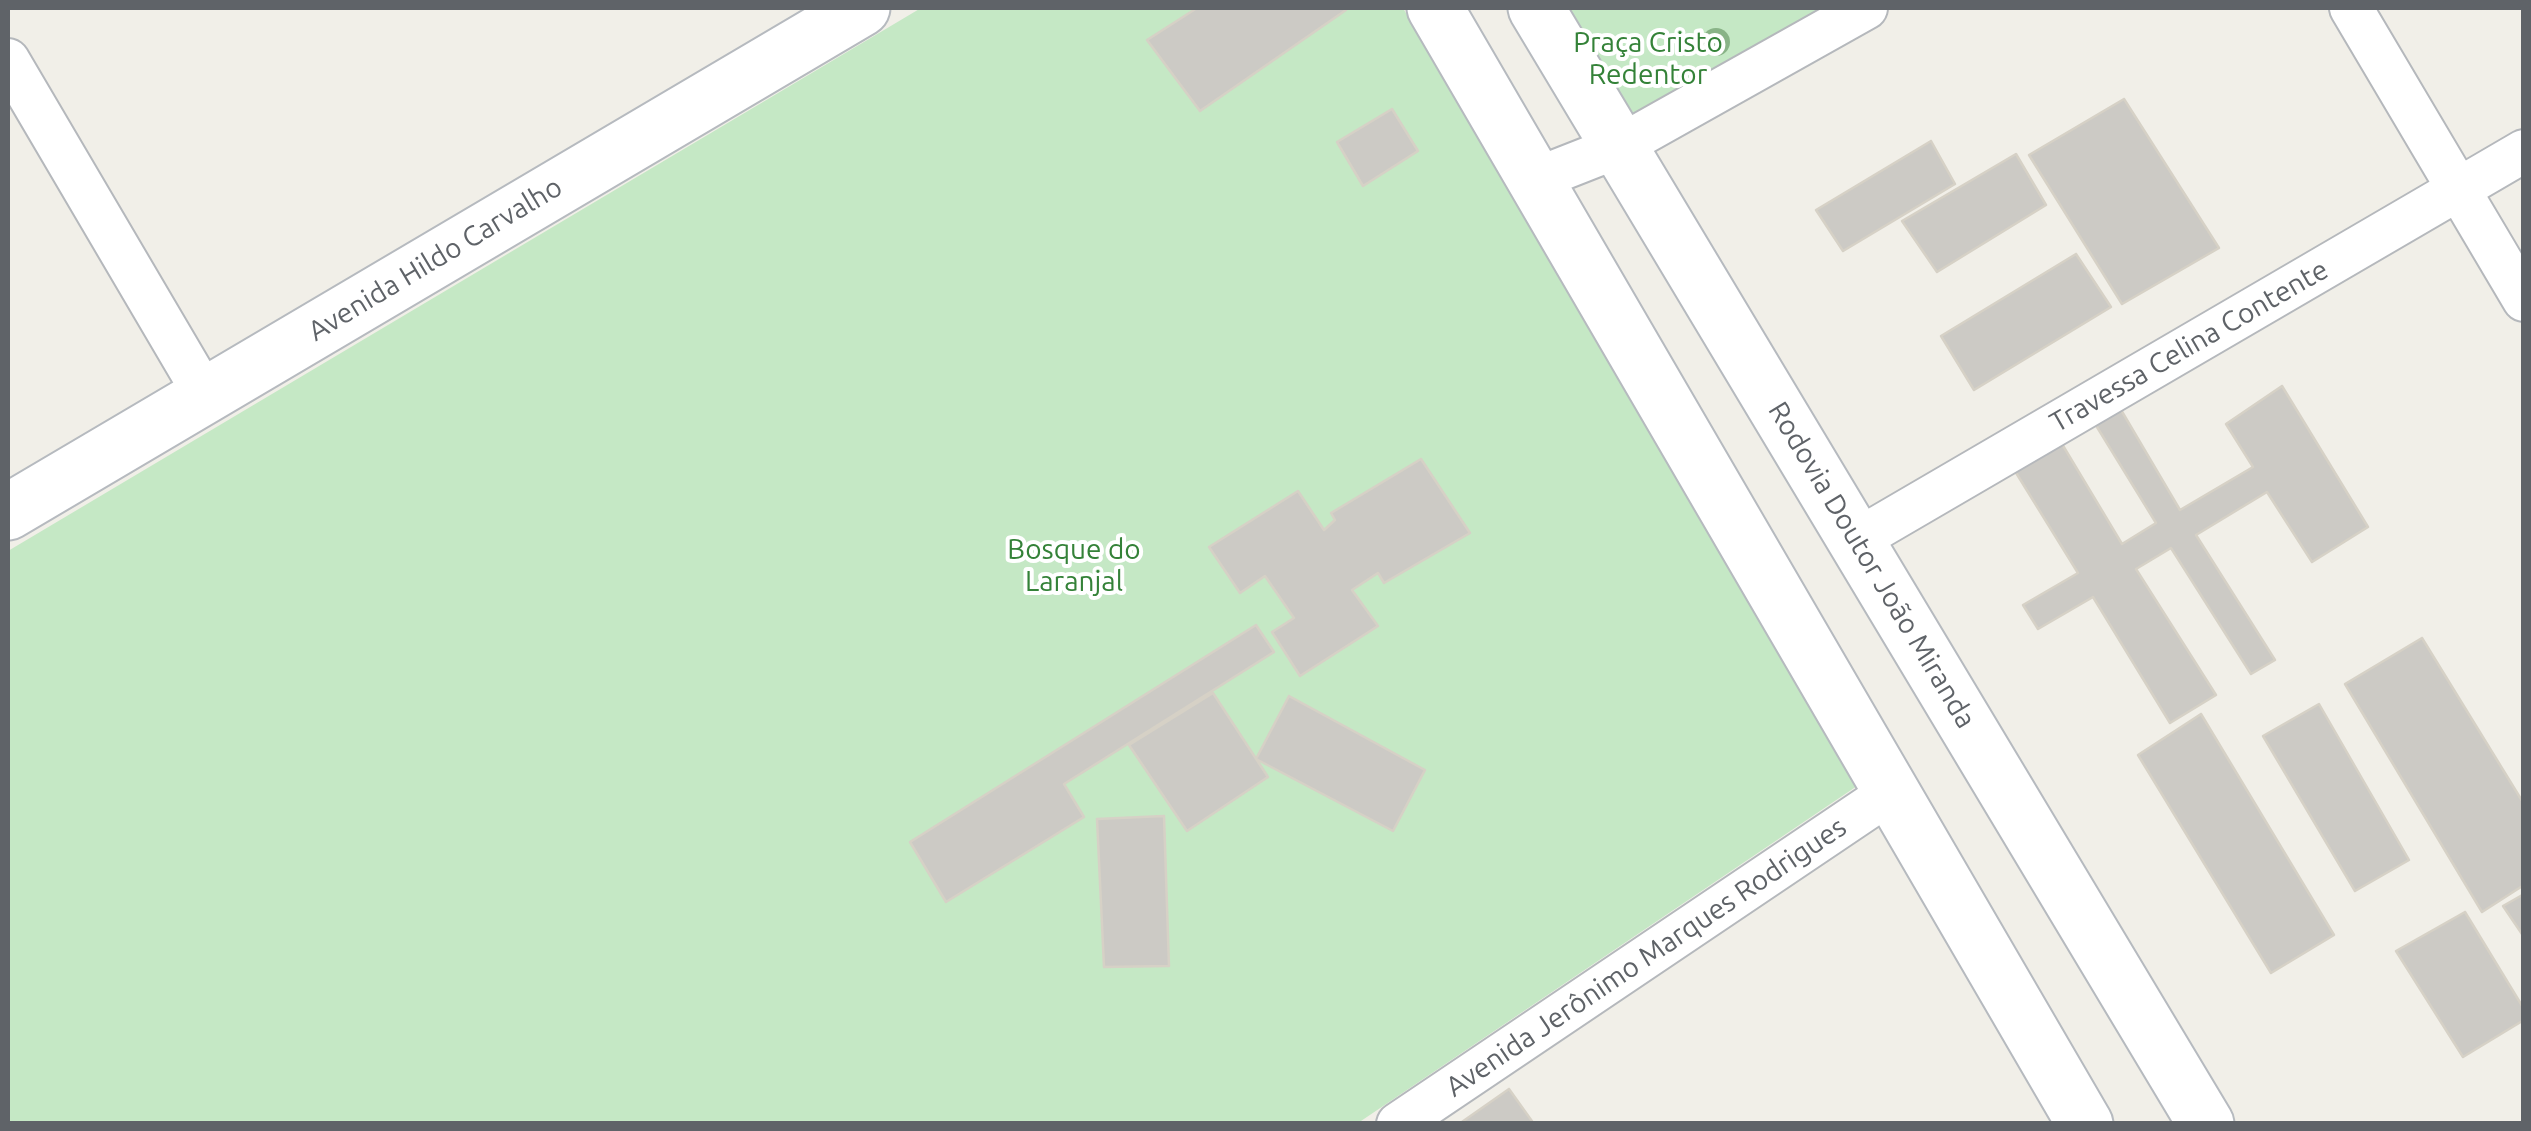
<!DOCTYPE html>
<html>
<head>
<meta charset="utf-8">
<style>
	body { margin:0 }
	#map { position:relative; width:2531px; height:1131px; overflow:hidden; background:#f1efe8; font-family:Ubuntu,sans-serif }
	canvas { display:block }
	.frame { position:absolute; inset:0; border:10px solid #5f6368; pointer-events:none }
</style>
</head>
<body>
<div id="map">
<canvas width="2531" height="1131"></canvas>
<div class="frame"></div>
</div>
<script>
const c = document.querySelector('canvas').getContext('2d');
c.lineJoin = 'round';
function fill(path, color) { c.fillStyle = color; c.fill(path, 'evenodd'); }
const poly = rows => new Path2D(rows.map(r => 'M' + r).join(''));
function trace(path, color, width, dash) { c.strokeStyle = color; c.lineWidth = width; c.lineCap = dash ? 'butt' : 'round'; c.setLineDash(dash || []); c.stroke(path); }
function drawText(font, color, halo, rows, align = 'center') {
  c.font = font + ' Ubuntu,sans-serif'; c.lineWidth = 8; c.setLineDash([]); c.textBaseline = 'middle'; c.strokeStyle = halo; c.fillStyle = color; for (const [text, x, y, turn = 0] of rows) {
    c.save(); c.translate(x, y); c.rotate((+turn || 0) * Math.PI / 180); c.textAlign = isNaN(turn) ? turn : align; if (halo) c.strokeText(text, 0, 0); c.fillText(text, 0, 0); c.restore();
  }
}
fill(poly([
	[921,8,1403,8,1857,786,1358,1123,8,1123,8,551],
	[1555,8,1842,8,1630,126]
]), '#c5e8c5');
const building = poly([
	[1197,8,1344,8,1346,10,1200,111,1147,40,1197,8],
	[2124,99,2219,248,2122,304,2029,155,2124,99],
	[1392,109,1418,151,1363,186,1337,142,1392,109],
	[1931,141,1955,184,1843,251,1816,210,1931,141],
	[2016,154,2046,205,1937,272,1902,221,2016,154],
	[2076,254,2111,307,1974,390,1941,336,2076,254],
	[2282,386,2368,527,2312,562,2267,492,2196,535,2275,660,2251,674,2171,548,2136,569,2216,695,2170,723,2093,597,2038,629,2023,605,2078,573,2010,463,2056,434,2122,544,2156,523,2089,414,2114,398,2180,510,2253,467,2226,424,2282,386],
	[1421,459,1470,533,1384,583,1378,573,1352,590,1378,626,1300,676,1272,632,1294,618,1265,576,1240,593,1209,547,1298,491,1324,530,1335,520,1331,513,1421,459],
	[1256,625,1274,652,1064,784,1084,817,946,902,910,842,1256,625],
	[2422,638,2524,804,2524,885,2482,912,2345,684,2422,638],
	[1213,693,1268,777,1187,831,1129,745,1213,693],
	[1289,696,1425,770,1393,831,1256,759,1289,696],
	[2319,704,2409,860,2355,891,2263,736,2319,704],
	[2201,714,2334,935,2271,973,2138,755,2201,714],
	[1164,816,1169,966,1104,967,1097,819,1164,816],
	[2524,894,2524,937,2503,906,2524,894],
	[2465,912,2524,1009,2524,1020,2463,1057,2396,951,2465,912],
	[1509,1089,1534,1124,1459,1124,1509,1089]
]);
fill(building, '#cccac5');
trace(building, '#d6d1c6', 2.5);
const street = poly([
	[2351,8,2524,300],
	[8,60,205,395],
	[1536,179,1620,146,1866,8],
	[1855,541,2524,151],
	[1398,1124,1894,790]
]);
const secondary = poly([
	[1435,8,2085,1124],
	[1536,8,2206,1124],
	[8,512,862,8]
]);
trace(street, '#b5b8bc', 46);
trace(secondary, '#b6babf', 59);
trace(street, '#fff', 42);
trace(secondary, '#fff', 55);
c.fillStyle = '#89b387';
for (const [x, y] of [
	[1716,42]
]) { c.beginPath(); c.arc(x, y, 14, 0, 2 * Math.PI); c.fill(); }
drawText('28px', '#348238', '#fff', [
	["Praça Cristo",1648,43],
	["Redentor",1648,75],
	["Bosque do",1074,550],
	["Laranjal",1074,582]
]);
drawText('28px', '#5f6368', '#fff', [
	["Avenida Hildo Carvalho",435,259,-31],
	["Travessa Celina Contente",2189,346,-30],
	["Rodovia Doutor João Miranda",1872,565,59],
	["Avenida Jerônimo Marques Rodrigues",1646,957,-34]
]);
</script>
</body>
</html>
